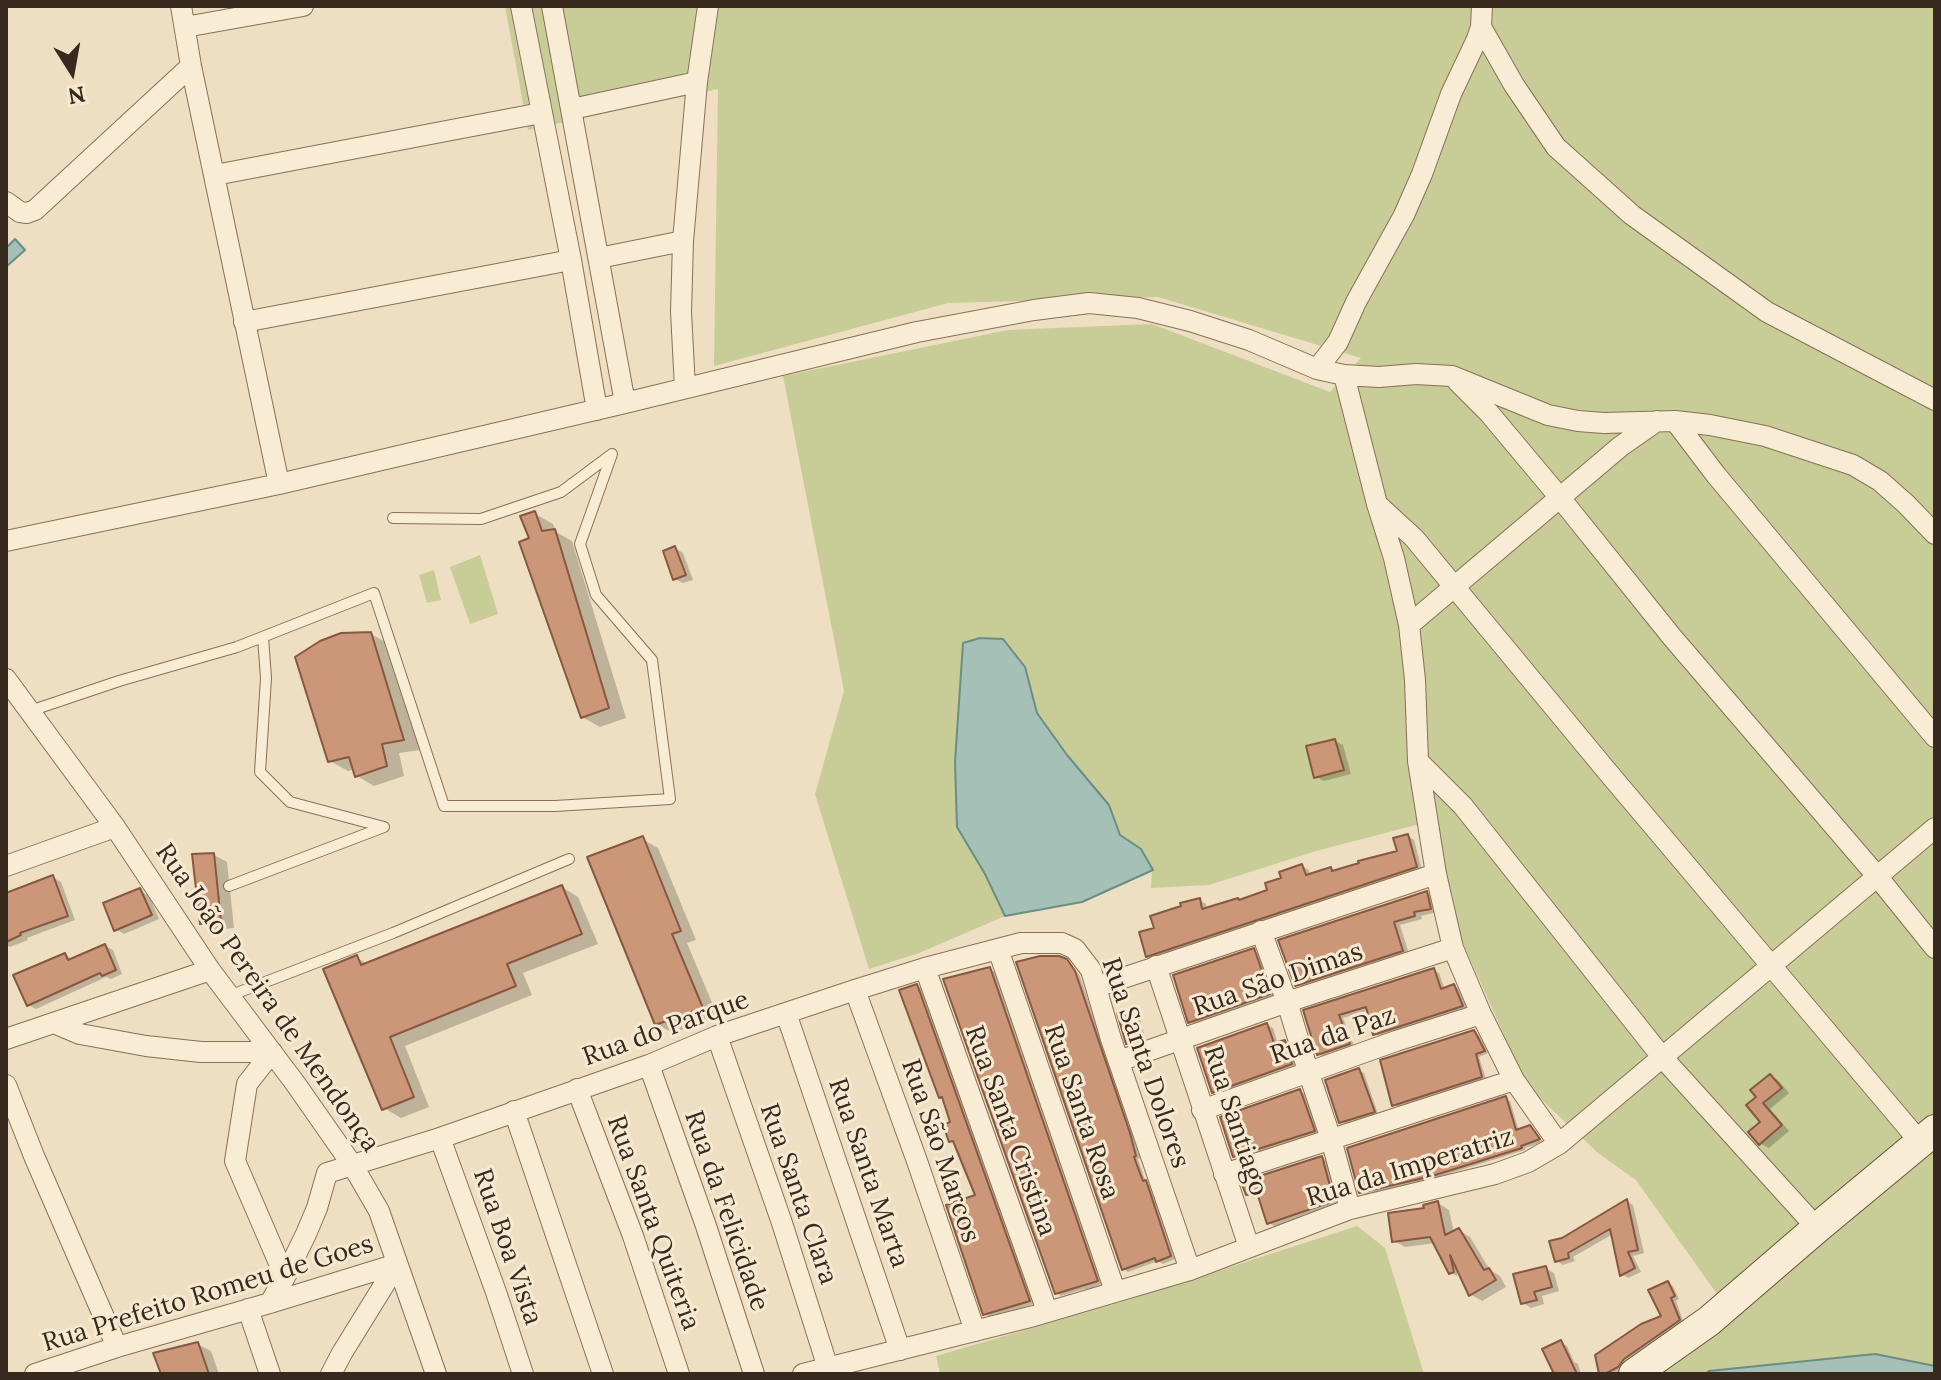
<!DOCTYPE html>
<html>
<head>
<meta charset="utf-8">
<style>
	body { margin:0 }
	#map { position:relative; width:1941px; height:1380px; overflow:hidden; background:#eedfc2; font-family:Lora,serif }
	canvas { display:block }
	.frame { position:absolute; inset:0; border:8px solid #37291d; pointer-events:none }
	.north { position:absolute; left:32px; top:32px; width:80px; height:80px; -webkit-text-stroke:6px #f5e9d1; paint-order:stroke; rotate:169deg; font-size:22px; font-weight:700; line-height:32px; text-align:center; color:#37291d }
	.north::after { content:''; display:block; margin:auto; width:28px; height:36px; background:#37291d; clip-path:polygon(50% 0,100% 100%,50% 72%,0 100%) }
</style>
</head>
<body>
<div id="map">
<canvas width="1941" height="1380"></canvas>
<div class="frame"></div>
<div class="north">N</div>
</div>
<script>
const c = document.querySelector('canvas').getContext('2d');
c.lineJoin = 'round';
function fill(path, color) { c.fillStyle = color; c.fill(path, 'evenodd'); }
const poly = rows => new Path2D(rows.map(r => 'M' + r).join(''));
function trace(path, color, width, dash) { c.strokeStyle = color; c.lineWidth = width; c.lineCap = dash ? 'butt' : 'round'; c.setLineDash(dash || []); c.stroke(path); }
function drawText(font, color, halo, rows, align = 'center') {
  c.font = font + ' Lora,serif'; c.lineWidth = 6; c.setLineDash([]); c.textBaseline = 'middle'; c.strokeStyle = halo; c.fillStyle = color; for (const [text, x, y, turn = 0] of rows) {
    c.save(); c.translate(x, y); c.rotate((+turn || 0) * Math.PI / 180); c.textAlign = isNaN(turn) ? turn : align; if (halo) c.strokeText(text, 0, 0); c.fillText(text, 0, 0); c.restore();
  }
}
fill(poly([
	[505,6,1935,6,1935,1366,1875,1354,1710,1371,1705,1374,1657,1374,1734,1318,1636,1180,1598,1153,1527,1086,1462,941,1435,820,1316,851,1209,885,1151,888,1152,870,1141,849,1120,835,1109,805,1067,755,1037,713,1025,667,963,643,955,762,957,827,985,874,1005,916,919,953,869,969,815,794,844,691,783,376,1008,330,1152,324,1330,392,1361,358,1158,297,948,303,714,366,718,89,528,130],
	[480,555,498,614,470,624,450,567],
	[434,570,441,600,427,603,419,575],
	[1357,1226,1385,1248,1424,1374,940,1374,936,1356,1128,1300]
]), '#c8cc96');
const water = poly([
	[15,239,25,250,6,267,6,248,15,239],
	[980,638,1003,639,1025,667,1037,713,1067,755,1109,805,1120,835,1141,849,1153,870,1082,902,1005,916,985,874,957,827,955,762,963,643,980,638],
	[1875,1354,1935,1366,1935,1374,1705,1374,1709,1371,1875,1354]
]);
fill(water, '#a4c0b7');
trace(water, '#6b8e84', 2);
fill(poly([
	[535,514,553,524,556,532,572,541,626,718,600,727,582,717,532,539],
	[675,548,683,553,693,580,683,583,675,579],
	[371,634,389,644,420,750,399,753,404,776,374,786,357,776,355,769,348,771,330,761],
	[1335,741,1343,745,1351,774,1324,781,1315,776],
	[1408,836,1414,840,1422,870,1154,959,1148,955,1156,929,1199,900,1206,904,1207,909,1241,902,1270,891,1302,866,1309,870,1310,876,1331,870,1335,872,1399,852],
	[642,839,658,848,696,940,687,943,718,1017,673,1033,657,1024],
	[214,855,227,862,234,928,215,930,202,923],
	[52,877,61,882,75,920,27,938,28,940,10,947,6,945,6,894],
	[562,887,578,897,598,944,523,973,532,995,405,1046,429,1107,401,1118,384,1108,357,958,368,964],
	[140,891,149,896,159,919,124,934,116,929],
	[1426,893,1434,897,1437,912,1421,916,1422,919,1400,925,1409,954,1304,989,1297,984],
	[105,946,113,950,122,974,111,979,106,977,36,1009,28,1005,65,955,73,960],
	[1253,951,1260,954,1275,997,1196,1025,1190,1021],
	[1059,958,1072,965,1080,976,1134,1138,1140,1158,1138,1159,1146,1183,1151,1186,1175,1259,1163,1264,1158,1261,1128,1272,1123,1269],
	[990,969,995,972,1102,1284,1086,1290,1084,1289,1061,1296,1057,1293],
	[1434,970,1439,973,1445,990,1454,986,1459,989,1467,1009,1380,1037,1375,1034,1369,1010,1343,1018,1354,1046,1324,1057,1318,1054,1306,1012],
	[917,986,922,989,1034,1304,990,1317,985,1314,977,1196,957,1144,951,1141,953,1123,945,1100,940,1097],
	[1131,1012,1139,1016,1147,1044,1143,1045,1135,1015,1131,1015,1140,1046,1136,1047,1128,1042],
	[1267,1025,1273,1028,1278,1044,1285,1042,1291,1045,1297,1067,1219,1095,1213,1091],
	[1474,1032,1479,1035,1488,1053,1479,1057,1486,1079,1399,1107,1394,1104],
	[1359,1070,1364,1073,1378,1114,1346,1124,1341,1122],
	[1771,1076,1779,1081,1789,1093,1770,1109,1789,1131,1769,1148,1761,1144,1762,1122,1759,1097],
	[1300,1091,1305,1094,1319,1134,1240,1159,1235,1156],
	[1506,1099,1510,1101,1519,1131,1530,1128,1535,1130,1543,1142,1525,1148,1525,1150,1438,1177,1366,1195,1361,1192],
	[1322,1158,1329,1162,1341,1205,1276,1227,1269,1223,1260,1196,1254,1198,1247,1194],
	[1627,1201,1633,1205,1644,1253,1633,1256,1641,1272,1628,1278,1622,1274,1613,1234,1573,1257,1575,1261,1563,1265,1557,1261,1563,1240],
	[1438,1203,1449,1210,1454,1233,1459,1230,1470,1237,1490,1270,1500,1276,1506,1287,1482,1301,1470,1294,1469,1279,1457,1272,1457,1276,1451,1273,1436,1243,1405,1247,1394,1241,1426,1209],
	[1545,1268,1554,1273,1559,1291,1542,1296,1544,1304,1531,1308,1523,1303],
	[1668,1283,1673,1286,1679,1299,1676,1301,1684,1323,1623,1369,1615,1374,1601,1374,1664,1317],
	[1561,1343,1567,1346,1574,1362,1578,1364,1581,1374,1557,1374],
	[197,1344,211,1351,219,1374,163,1374]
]), '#0003');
const building = poly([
	[535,511,542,531,555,529,609,708,581,718,519,542,529,538,520,516,535,511],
	[675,546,686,575,673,580,663,551,675,546],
	[371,632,404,740,382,744,387,766,355,777,349,757,328,762,295,657,320,641,341,633,371,632],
	[1335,739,1344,770,1314,778,1306,746,1335,739],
	[1408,834,1417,867,1146,957,1139,932,1154,928,1150,916,1181,906,1180,903,1200,898,1202,909,1238,898,1239,900,1267,890,1265,883,1281,878,1279,872,1302,864,1306,875,1331,867,1332,871,1359,863,1358,861,1397,851,1393,838,1408,834],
	[643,836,681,931,672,934,703,1008,655,1025,587,857,643,836],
	[214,853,221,921,200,924,192,854,214,853],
	[53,875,68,916,20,933,21,935,6,942,6,893,53,875],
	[562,885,582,934,507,964,516,986,390,1037,414,1097,382,1110,323,969,357,955,361,965,562,885],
	[140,888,152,915,114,931,103,903,140,888],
	[1427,891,1431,909,1414,912,1415,916,1394,922,1403,951,1295,986,1278,940,1427,891],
	[105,944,116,970,102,976,100,973,27,1006,13,975,65,953,68,960,105,944],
	[1254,948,1270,994,1188,1023,1173,975,1254,948],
	[1040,956,1059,956,1067,959,1075,971,1130,1133,1136,1156,1134,1157,1143,1181,1146,1180,1171,1256,1156,1262,1155,1258,1122,1270,1016,962,1040,956],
	[990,967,1098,1281,1055,1294,943,979,990,967],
	[1434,968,1441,989,1454,984,1463,1006,1373,1035,1366,1007,1339,1015,1350,1044,1317,1055,1303,1010,1434,968],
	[917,984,1030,1301,983,1315,946,1205,975,1195,953,1141,949,1142,943,1125,950,1122,942,1097,939,1098,899,990,917,984],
	[1131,1009,1140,1040,1126,1044,1117,1013,1131,1009],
	[1267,1023,1274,1043,1285,1040,1292,1064,1212,1093,1197,1048,1267,1023],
	[1474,1030,1485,1051,1476,1054,1482,1077,1392,1106,1380,1060,1474,1030],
	[1359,1068,1375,1112,1339,1123,1325,1080,1359,1068],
	[1770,1074,1782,1088,1763,1103,1782,1125,1759,1145,1748,1132,1760,1122,1746,1105,1756,1097,1750,1090,1770,1074],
	[1300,1089,1315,1131,1233,1157,1220,1117,1300,1089],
	[1506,1096,1516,1130,1530,1125,1540,1139,1521,1146,1522,1148,1432,1176,1359,1193,1347,1148,1506,1096],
	[1322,1156,1334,1201,1267,1224,1257,1193,1246,1195,1241,1182,1322,1156],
	[1627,1199,1638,1250,1628,1252,1635,1268,1620,1276,1610,1229,1568,1253,1569,1258,1555,1262,1549,1241,1562,1238,1627,1199],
	[1438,1201,1445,1235,1459,1228,1484,1270,1489,1268,1496,1280,1469,1296,1450,1255,1454,1272,1449,1274,1430,1237,1392,1242,1388,1213,1424,1208,1423,1205,1438,1201],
	[1546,1266,1552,1287,1534,1292,1537,1300,1521,1304,1513,1274,1546,1266],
	[1668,1281,1675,1296,1671,1298,1680,1320,1624,1359,1618,1367,1605,1374,1599,1374,1595,1355,1641,1324,1661,1316,1648,1290,1668,1281],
	[1561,1340,1577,1374,1554,1374,1542,1349,1561,1340],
	[198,1342,209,1374,161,1374,153,1353,198,1342]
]);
fill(building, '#cc9778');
trace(building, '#86583f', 2);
const lane = poly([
	[30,711,119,681,237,647,374,593,444,806,555,806,670,799,652,660,596,595,580,544,612,454,561,492,481,519,393,518],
	[229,886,384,827,290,802,260,772,266,678,263,637],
	[229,996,393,933,569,859]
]);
const street = poly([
	[181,6,191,66,279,484],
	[521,6,571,260,597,410],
	[552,6,625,403],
	[185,27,303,6],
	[1481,27,1514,85,1556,147,1632,215,1767,312,1935,400],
	[572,109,697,82],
	[215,175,541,113],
	[6,202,20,212,27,213,35,210,191,66],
	[599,258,683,241],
	[244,322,571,260],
	[1317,369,1338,342,1356,302,1404,215,1422,174,1451,94,1477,39,1481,27,1482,6],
	[1344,375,1377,504,1394,558,1409,625,1415,680,1418,761,1436,874,1453,948,1481,1014,1514,1080,1559,1144],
	[1458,382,1489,413,1561,499,1672,637,1877,876,1935,948],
	[685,388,681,312,683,241,697,82,708,6],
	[1675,421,1716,475,1935,737],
	[1377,504,1414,538,1606,770,1920,1142],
	[6,541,279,484,625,403,917,332,1034,310,1089,303,1138,308,1190,321,1249,340,1317,369,1344,375,1379,377,1416,374,1452,376,1548,415,1578,421,1604,423,1675,421,1710,425,1765,436,1853,465,1880,481,1906,504,1935,534],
	[1409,625,1621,446,1657,421],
	[6,679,115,827,210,970,295,1083,353,1166,379,1211,436,1374],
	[1418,761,1463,806,1662,1057,1817,1228],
	[6,866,115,827],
	[1261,931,1287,1002,1308,1071,1331,1139,1350,1209],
	[998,949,1115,1291],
	[1156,966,1249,1247],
	[925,968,1047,1311],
	[1096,987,1436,874],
	[855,990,917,1161,975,1331],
	[786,1013,900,1350],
	[54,1023,80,1034,146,1046,201,1052,272,1052],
	[717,1036,782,1223,828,1368],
	[6,1039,210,970],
	[272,1052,247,1084,235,1161,285,1277],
	[1119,1061,1287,1002,1453,948],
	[649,1065,706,1226,754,1374],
	[6,1085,34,1156,117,1347],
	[577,1089,633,1236,679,1374],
	[1202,1110,1396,1041,1481,1014],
	[514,1111,603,1374],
	[440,1138,496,1292,523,1374],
	[1224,1174,1514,1080],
	[270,1303,285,1277,306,1234,317,1208,327,1173,440,1138,649,1065,717,1036,855,990,925,968,1021,943,1062,943,1075,949,1091,970,1111,1039,1190,1270],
	[248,1309,270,1374],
	[35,1374,117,1347,270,1303,397,1264],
	[331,1374,342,1353,397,1264],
	[803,1374,1034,1316,1190,1270,1350,1209,1495,1174,1528,1162,1559,1144,1935,828]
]);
const secondary = poly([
	[1634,1374,1709,1321,1817,1228,1935,1130]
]);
trace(lane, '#877059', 12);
trace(street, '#877059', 22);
trace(secondary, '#69513c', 32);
trace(lane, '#f8ecd5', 10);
trace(street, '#f8ecd5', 20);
trace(secondary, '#f8ecd5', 30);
drawText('26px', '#37291d', '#f5e9d1', [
	["Rua São Dimas",1278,980,-19],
	["Rua João Pereira de Mendonça",267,998,55],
	["Rua do Parque",666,1029,-20],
	["Rua da Paz",1333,1036,-19],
	["Rua Santa Dolores",1145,1063,71],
	["Rua Santa Rosa",1081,1112,71],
	["Rua Santiago",1235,1121,72],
	["Rua Santa Cristina",1010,1131,70],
	["Rua São Marcos",940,1151,71],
	["Rua da Imperatriz",1410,1168,-17],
	["Rua Santa Marta",868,1173,71],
	["Rua Santa Clara",798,1194,71],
	["Rua da Felicidade",726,1211,71],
	["Rua Santa Quiteria",653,1223,70],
	["Rua Boa Vista",507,1247,71],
	["Rua Prefeito Romeu de Goes",208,1294,-17]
]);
</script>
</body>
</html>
